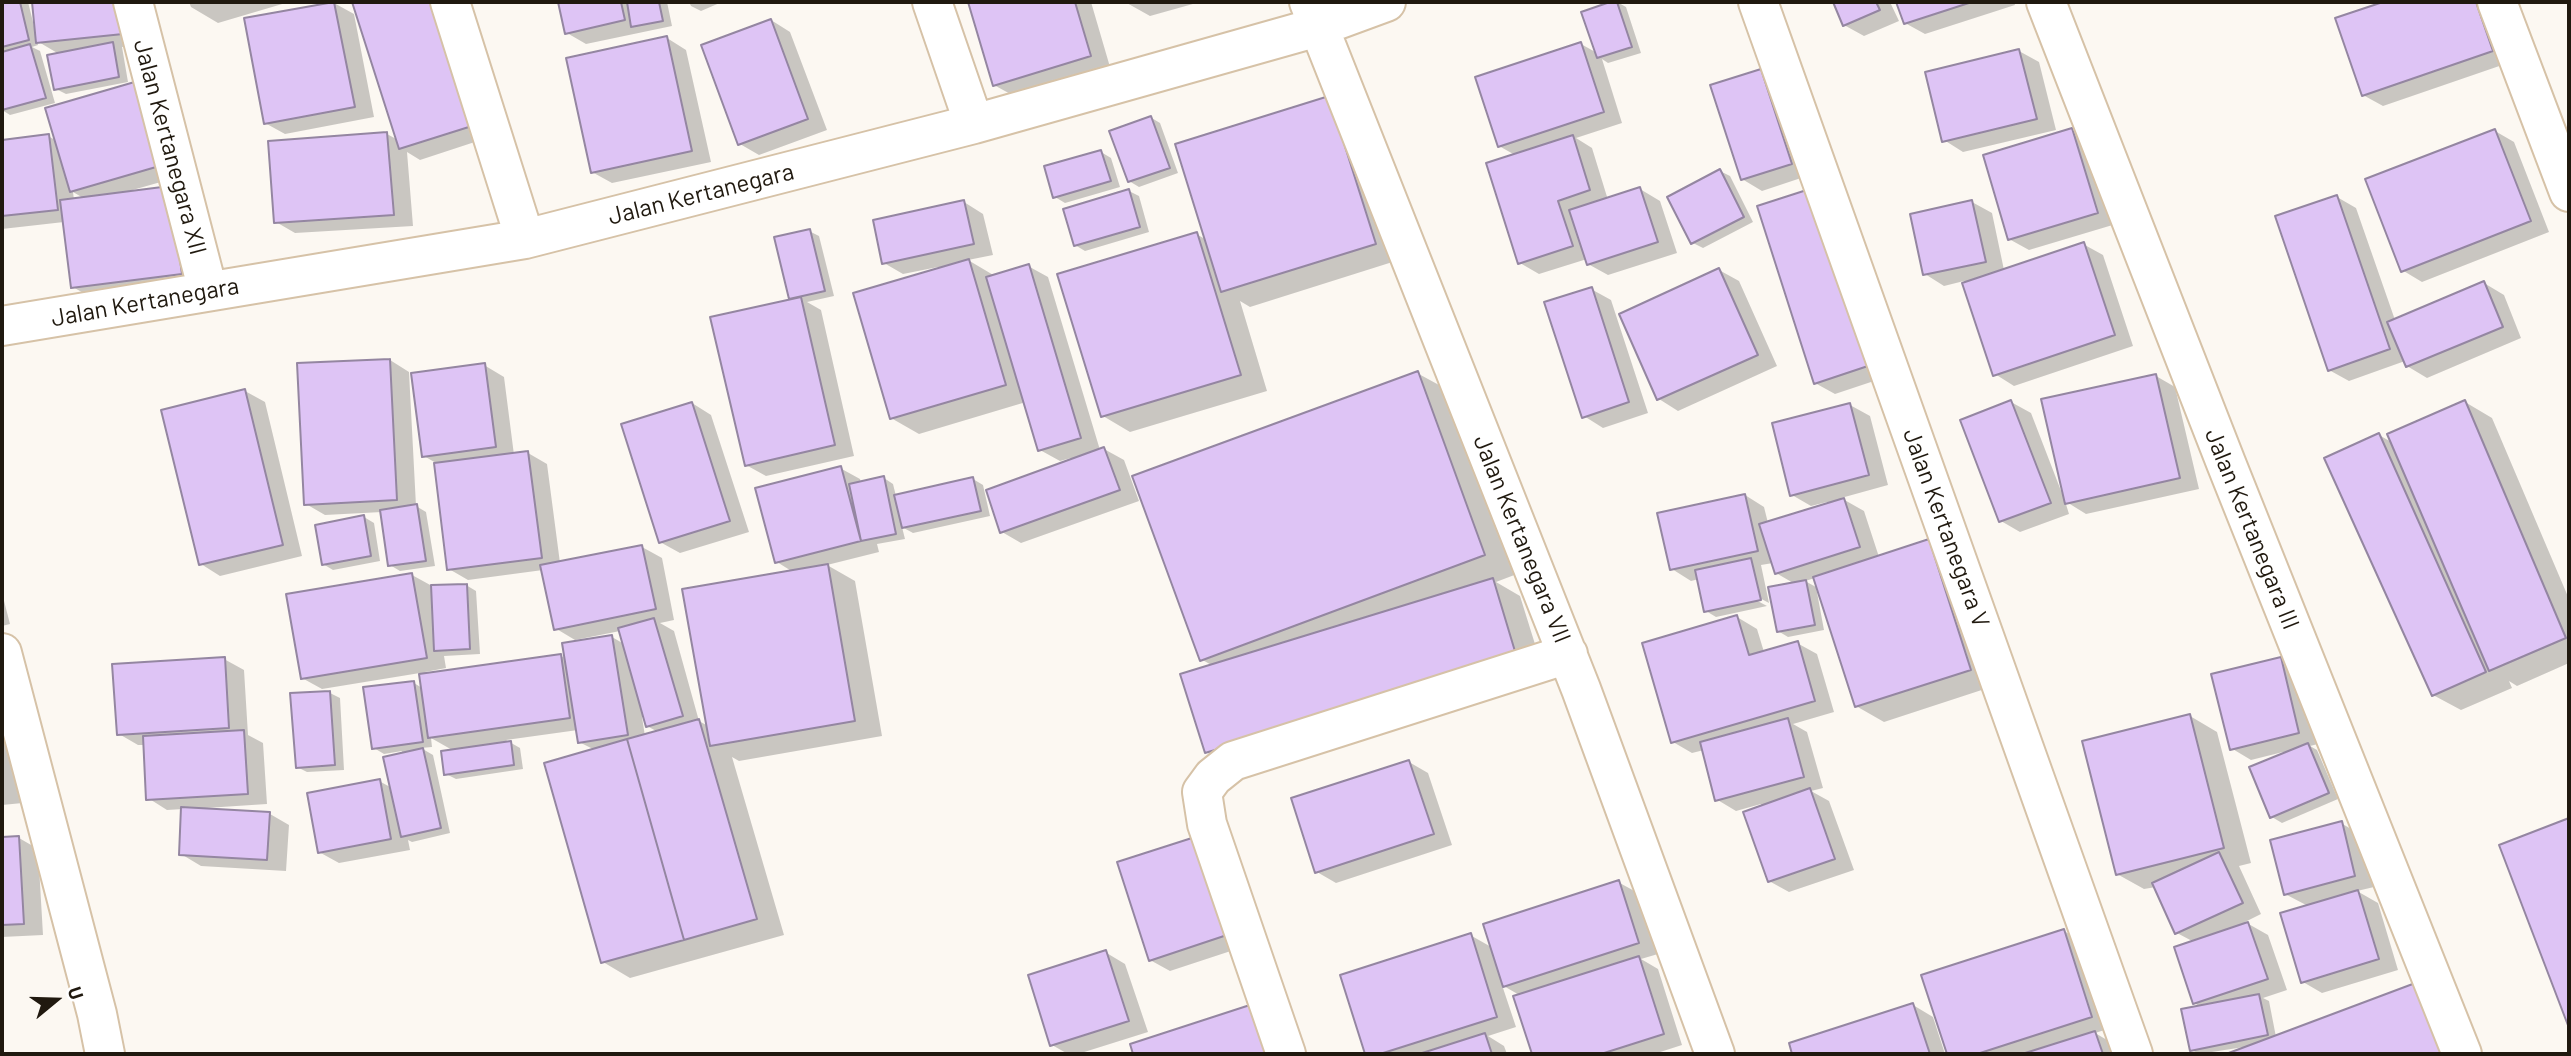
<!DOCTYPE html>
<html>
<head>
<meta charset="utf-8">
<style>
	body { margin:0 }
	#map { position:relative; width:2571px; height:1056px; overflow:hidden; background:#fcf8f2; font-family:Barlow,sans-serif }
	canvas { display:block }
	.frame { position:absolute; inset:0; border:4px solid #20190f; pointer-events:none }
	.north { position:absolute; left:21px; top:965px; width:70px; height:70px; -webkit-text-stroke:5px #fff; paint-order:stroke; rotate:71deg; font-size:19px; font-weight:700; line-height:28px; text-align:center; color:#20190f }
	.north::after { content:''; display:block; margin:auto; width:24px; height:32px; background:#20190f; clip-path:polygon(50% 0,100% 100%,50% 72%,0 100%) }
</style>
</head>
<body>
<div id="map">
<canvas width="2571" height="1056"></canvas>
<div class="frame"></div>
<div class="north">U</div>
</div>
<script>
const c = document.querySelector('canvas').getContext('2d');
c.lineJoin = 'round';
function fill(path, color) { c.fillStyle = color; c.fill(path, 'evenodd'); }
const poly = rows => new Path2D(rows.map(r => 'M' + r).join(''));
function trace(path, color, width, dash) { c.strokeStyle = color; c.lineWidth = width; c.lineCap = dash ? 'butt' : 'round'; c.setLineDash(dash || []); c.stroke(path); }
function drawText(font, color, halo, rows, align = 'center') {
  c.font = font + ' Barlow,sans-serif'; c.lineWidth = 5; c.setLineDash([]); c.textBaseline = 'middle'; c.strokeStyle = halo; c.fillStyle = color; for (const [text, x, y, turn = 0] of rows) {
    c.save(); c.translate(x, y); c.rotate((+turn || 0) * Math.PI / 180); c.textAlign = isNaN(turn) ? turn : align; if (halo) c.strokeText(text, 0, 0); c.fillText(text, 0, 0); c.restore();
  }
}
fill(poly([
	[2,2,28,2,34,26,36,26,34,2,138,2,142,45,122,47,128,82,66,94,56,89,59,54,37,41,38,45,32,47,40,51,55,103,10,115,2,110],
	[189,2,289,2,218,23,191,7],
	[354,2,448,2,490,137,420,160,407,152,413,226,295,233,276,222,387,134,398,140],
	[560,2,667,2,672,26,586,44,567,33],
	[689,2,722,2,701,11,691,6],
	[969,2,1091,2,1110,67,1014,96,994,85],
	[1125,2,1200,2,1150,16],
	[1617,2,1626,7,1641,53,1608,63,1602,59,1622,123,1576,138,1592,148,1608,200,1640,189,1660,201,1677,253,1608,275,1588,264,1587,259,1539,274,1520,263,1515,155,1499,146,1581,44,1597,53,1583,13],
	[1835,2,1890,2,1899,21,1864,36,1844,25],
	[1898,2,2014,2,2015,5,1925,34,1905,23],
	[2388,2,2491,2,2511,62,2383,106,2363,95,2337,19],
	[334,3,354,14,374,117,285,134,265,123],
	[771,20,790,32,827,130,759,155,740,144],
	[667,38,686,50,711,162,612,183,592,172],
	[2019,51,2039,62,2056,130,1963,152,1944,140],
	[1761,71,1780,82,1810,175,1762,191,1742,179],
	[1329,98,1402,259,1250,307,1240,301,1267,391,1130,432,1103,416,1196,234,1207,240],
	[48,109,182,176,129,191,201,285,92,298,73,287,64,222,2,229,2,141,48,136,57,141],
	[73,192,85,199,74,200],
	[1150,117,1160,123,1178,173,1139,187,1129,181],
	[2072,130,2092,142,2116,224,2029,250,2009,239],
	[2495,131,2514,142,2549,232,2422,282,2402,270],
	[1101,152,1111,158,1120,187,1065,203,1055,197],
	[1720,171,1730,176,1753,222,1703,248,1693,243],
	[1816,189,1892,375,1835,394,1815,383],
	[1129,191,1139,196,1149,232,1085,251,1075,245],
	[2337,197,2356,208,2395,320,2484,283,2504,295,2521,338,2427,378,2407,366,2405,361,2349,381,2329,370],
	[964,202,983,214,993,255,968,260,995,276,1028,266,1048,277,1100,450,1104,449,1124,460,1139,501,1021,543,1002,532,1072,460,1071,458,1060,461,1040,450,1026,402,919,434,891,418,938,270,938,267,903,274,884,263],
	[1972,202,1992,213,2004,270,2083,244,2103,255,2133,346,2014,386,1995,374,1964,281,1944,286,1925,274],
	[809,231,819,236,834,296,807,302,821,310,854,456,766,476,746,465,795,300,791,298],
	[1719,270,1739,281,1777,366,1678,411,1659,399],
	[1591,289,1611,300,1648,413,1603,428,1584,416],
	[390,360,409,372,416,506,426,512,435,566,400,571,390,565,382,512,325,515,306,504],
	[484,365,504,377,514,455,528,453,547,464,560,563,642,547,662,558,674,620,660,623,674,631,699,721,708,726,793,572,777,562,840,468,860,479,861,483,884,478,893,484,896,496,973,479,983,485,990,516,913,533,902,527,905,539,877,544,879,552,827,565,855,581,882,736,739,761,732,757,784,935,630,978,603,962,595,750,579,742,578,730,506,740,520,748,523,769,456,779,446,774,454,751,431,738,432,747,421,748,433,755,450,833,412,842,408,840,410,850,339,863,319,852,379,781,392,788,402,751,384,754,374,748,414,683,422,688,420,673,322,689,302,678,412,575,432,586,466,585,476,591,480,654,444,656,446,668,425,672,425,675,561,656,567,659,612,637,624,644,620,631,575,640,555,628,543,570,468,580,449,569,436,463,424,456],
	[644,716,647,726,658,732,645,736,642,717],
	[1417,373,1450,391,1517,574,1496,582,1520,596,1544,673,1234,768,1206,752,1213,666,1201,659],
	[2156,376,2175,387,2199,489,2086,514,2065,501,2069,514,2020,532,2001,521,2011,402,2031,413,2063,496],
	[245,391,265,402,302,556,220,576,201,564],
	[2465,402,2492,418,2569,599,2569,663,2517,686,2509,681,2512,688,2461,710,2433,695,2379,435,2393,443],
	[692,403,711,415,749,532,680,553,660,542],
	[1850,405,1870,416,1888,485,1841,498,1864,511,1879,557,1928,541,1956,556,1997,685,1884,722,1856,706,1815,578,1805,581,1816,587,1824,630,1788,637,1778,631,1795,584,1776,573,1773,563,1761,565,1769,603,1754,595,1752,598,1767,606,1716,617,1706,611,1699,579,1691,581,1672,569,1745,495,1764,507,1768,523,1828,505,1827,502,1811,506,1792,495],
	[364,517,374,523,380,561,333,570,323,564],
	[2,593,10,624,2,626],
	[1737,617,1757,629,1764,652,1797,643,1817,654,1834,712,1793,724,1807,732,1823,788,1811,791,1829,801,1854,870,1789,892,1769,881,1761,804,1736,811,1716,799,1704,750,1692,753,1673,742],
	[2,658,33,802,2,805],
	[224,659,244,670,248,735,263,743,267,804,206,808,206,810,270,814,289,825,286,871,201,866,181,854,183,809,167,810,148,798,145,745,138,745,119,734],
	[2281,659,2300,670,2318,744,2310,746,2317,750,2338,799,2282,823,2272,817,2283,752,2251,760,2231,748],
	[330,693,340,698,344,770,307,772,297,767],
	[2190,716,2217,732,2251,863,2239,866,2261,914,2245,922,2268,935,2287,990,2263,998,2269,1001,2276,1037,2476,1054,2231,1054,2245,1049,2244,1047,2199,1054,2192,1050,2201,1007,2194,1003,2194,942,2177,933,2156,887,2144,889,2117,874],
	[1409,762,1428,773,1452,845,1336,883,1317,872],
	[2569,820,2569,1023,2501,846],
	[2341,823,2361,835,2374,887,2357,891,2378,903,2398,970,2322,993,2303,982,2308,906,2285,894],
	[19,838,38,849,43,935,2,937,2,839],
	[1119,863,1246,946,1170,971,1150,960],
	[1618,882,1638,893,1658,954,1641,959,1658,969,1682,1045,1654,1054,1534,1054,1515,997,1521,996,1502,985,1516,1027,1488,1036,1504,1046,1507,1054,1367,1054,1342,976,1470,935,1493,948],
	[2064,931,2083,942,2111,1028,2095,1033,2114,1044,2118,1054,1949,1054,1924,976],
	[1105,952,1125,964,1148,1032,1078,1054,1068,1054,1052,1045],
	[1913,1005,1933,1017,1945,1054,1794,1054,1791,1045],
	[1132,1046,1284,1054,1135,1054]
]), '#0003');
const building = poly([
	[2,2,20,2,29,40,2,47,2,2],
	[32,2,120,2,123,34,36,43,32,2],
	[334,2,355,107,264,124,244,18,334,2],
	[352,2,433,2,472,126,399,149,352,2],
	[558,2,621,2,625,20,565,34,558,2],
	[627,2,659,2,663,21,631,27,627,2],
	[968,2,1075,2,1091,56,993,86,968,2],
	[1610,2,1617,2,1632,47,1597,58,1581,12,1610,2],
	[1833,2,1876,2,1880,10,1843,26,1833,2],
	[1896,2,1972,2,1904,24,1896,2],
	[2383,2,2476,2,2493,51,2362,96,2335,18,2383,2],
	[771,19,808,119,738,145,701,45,771,19],
	[667,36,692,151,591,173,566,58,667,36],
	[113,42,119,77,54,90,47,55,113,42],
	[1581,42,1604,112,1498,147,1475,77,1581,42],
	[30,44,46,98,2,110,2,52,30,44],
	[2019,49,2037,119,1942,142,1925,72,2019,49],
	[1761,69,1792,164,1741,180,1710,85,1761,69],
	[138,81,163,165,70,192,45,108,138,81],
	[1329,96,1376,244,1221,292,1175,144,1329,96],
	[1151,116,1170,168,1128,182,1109,131,1151,116],
	[2072,128,2098,213,2008,240,1983,155,2072,128],
	[2495,129,2531,221,2401,272,2365,179,2495,129],
	[387,132,394,215,274,223,268,141,387,132],
	[49,134,58,210,2,216,2,140,49,134],
	[1573,135,1590,190,1558,201,1573,246,1518,264,1486,163,1573,135],
	[1101,150,1111,181,1053,198,1044,166,1101,150],
	[1720,169,1744,217,1691,244,1667,197,1720,169],
	[170,186,182,274,71,288,60,200,170,186],
	[1640,187,1658,242,1587,265,1569,210,1640,187],
	[1816,187,1874,364,1814,384,1757,206,1816,187],
	[1129,189,1140,227,1074,246,1063,209,1129,189],
	[2337,195,2390,349,2328,371,2275,216,2337,195],
	[964,200,974,244,882,264,873,220,964,200],
	[1972,200,1986,262,1923,275,1910,214,1972,200],
	[810,229,825,291,789,299,774,237,810,229],
	[1197,232,1241,375,1101,417,1057,274,1197,232],
	[2084,242,2115,335,1993,376,1962,283,2084,242],
	[969,259,1006,385,890,419,853,293,969,259],
	[1029,264,1081,438,1038,451,986,277,1029,264],
	[1719,268,1758,355,1657,400,1619,314,1719,268],
	[2484,281,2503,327,2406,367,2387,322,2484,281],
	[1592,287,1629,402,1582,418,1544,302,1592,287],
	[801,297,835,445,745,466,710,317,801,297],
	[390,359,397,500,304,505,297,363,390,359],
	[485,363,496,447,422,457,411,373,485,363],
	[1418,371,1485,555,1200,661,1132,476,1418,371],
	[2156,374,2180,478,2065,504,2041,399,2156,374],
	[245,389,283,545,199,565,161,410,245,389],
	[2011,400,2051,503,1999,522,1960,420,2011,400],
	[2465,400,2566,638,2489,671,2387,434,2465,400],
	[692,402,730,521,659,543,621,424,692,402],
	[1850,403,1869,475,1790,496,1772,423,1850,403],
	[2379,433,2486,672,2432,696,2324,458,2379,433],
	[1104,447,1120,490,1000,533,986,490,1104,447],
	[528,451,542,558,447,570,434,463,528,451],
	[841,466,861,541,775,563,755,488,841,466],
	[884,476,896,534,861,541,849,484,884,476],
	[973,477,981,511,902,528,894,495,973,477],
	[1745,494,1758,551,1670,570,1657,513,1745,494],
	[1844,498,1860,547,1775,574,1759,524,1844,498],
	[417,504,426,561,388,566,380,510,417,504],
	[364,515,371,556,322,565,315,525,364,515],
	[1929,539,1971,670,1855,707,1813,577,1929,539],
	[642,545,656,609,554,630,540,565,642,545],
	[1751,558,1761,600,1704,612,1695,570,1751,558],
	[828,564,855,721,710,746,682,589,828,564],
	[412,573,427,658,301,679,286,594,412,573],
	[1493,578,1517,658,1205,753,1180,674,1493,578],
	[1806,580,1815,625,1777,632,1768,587,1806,580],
	[467,584,470,649,434,651,431,585,467,584],
	[1737,615,1749,655,1798,641,1815,701,1671,743,1642,643,1737,615],
	[654,618,683,716,646,727,618,628,654,618],
	[612,635,628,735,578,743,562,643,612,635],
	[561,654,570,718,428,738,419,674,561,654],
	[225,657,229,728,117,735,112,664,225,657],
	[2281,657,2299,733,2230,750,2211,674,2281,657],
	[414,681,423,742,372,749,363,687,414,681],
	[330,691,335,765,296,768,290,693,330,691],
	[2190,714,2224,848,2116,875,2082,741,2190,714],
	[1788,718,1804,777,1715,801,1700,742,1788,718],
	[699,719,757,919,684,940,627,739,699,719],
	[244,730,248,794,146,800,143,736,244,730],
	[627,739,684,940,601,963,544,763,627,739],
	[511,741,514,765,444,775,441,751,511,741],
	[2308,743,2329,793,2270,818,2249,767,2308,743],
	[423,748,441,828,401,837,383,757,423,748],
	[1409,760,1434,834,1315,873,1291,798,1409,760],
	[380,779,391,839,318,853,307,793,380,779],
	[1810,788,1835,859,1768,882,1743,812,1810,788],
	[181,807,270,812,267,860,179,855,181,807],
	[2569,818,2569,1028,2499,845,2569,818],
	[2342,821,2355,876,2284,895,2270,840,2342,821],
	[19,836,24,924,2,925,2,837,19,836],
	[1195,837,1227,935,1149,961,1117,862,1195,837],
	[2219,852,2243,903,2175,934,2152,883,2219,852],
	[1619,880,1639,943,1503,987,1483,924,1619,880],
	[2358,890,2379,959,2301,983,2280,913,2358,890],
	[2248,922,2268,979,2193,1004,2174,947,2248,922],
	[2064,929,2092,1017,1977,1054,1947,1054,1921,975,2064,929],
	[1471,933,1497,1017,1380,1054,1365,1054,1340,975,1471,933],
	[1106,950,1129,1021,1050,1046,1028,975,1106,950],
	[1639,956,1664,1034,1601,1054,1532,1054,1513,996,1639,956],
	[2426,979,2455,1054,2226,1054,2426,979],
	[2259,994,2268,1035,2190,1051,2181,1009,2259,994],
	[1913,1003,1930,1054,1792,1054,1789,1043,1913,1003],
	[1253,1004,1269,1054,1133,1054,1130,1044,1253,1004],
	[2095,1031,2103,1054,2022,1054,2095,1031],
	[1485,1033,1492,1054,1419,1054,1485,1033]
]);
fill(building, '#dec4f5');
trace(building, '#9486a1', 2);
const street = poly([
	[133,2,208,291],
	[450,2,525,239],
	[932,2,974,124],
	[1309,2,1581,689,1715,1054],
	[1758,2,2133,1054],
	[2046,2,2226,463,2462,1054],
	[2497,2,2569,192],
	[2,326,525,239,974,124,1318,27,1386,2],
	[2,653,97,1014,105,1054],
	[1286,1054,1207,824,1202,792,1213,777,1233,761,1568,654]
]);
trace(street, '#d6c2a7', 42);
trace(street, '#fff', 38);
drawText('24px', '#20190f', '#fff', [
	["Jalan Kertanegara XII",170,147,75],
	["Jalan Kertanegara",701,194,-14],
	["Jalan Kertanegara",145,302,-10],
	["Jalan Kertanegara V",1946,528,70],
	["Jalan Kertanegara III",2252,529,68],
	["Jalan Kertanegara VII",1522,539,68]
]);
</script>
</body>
</html>
